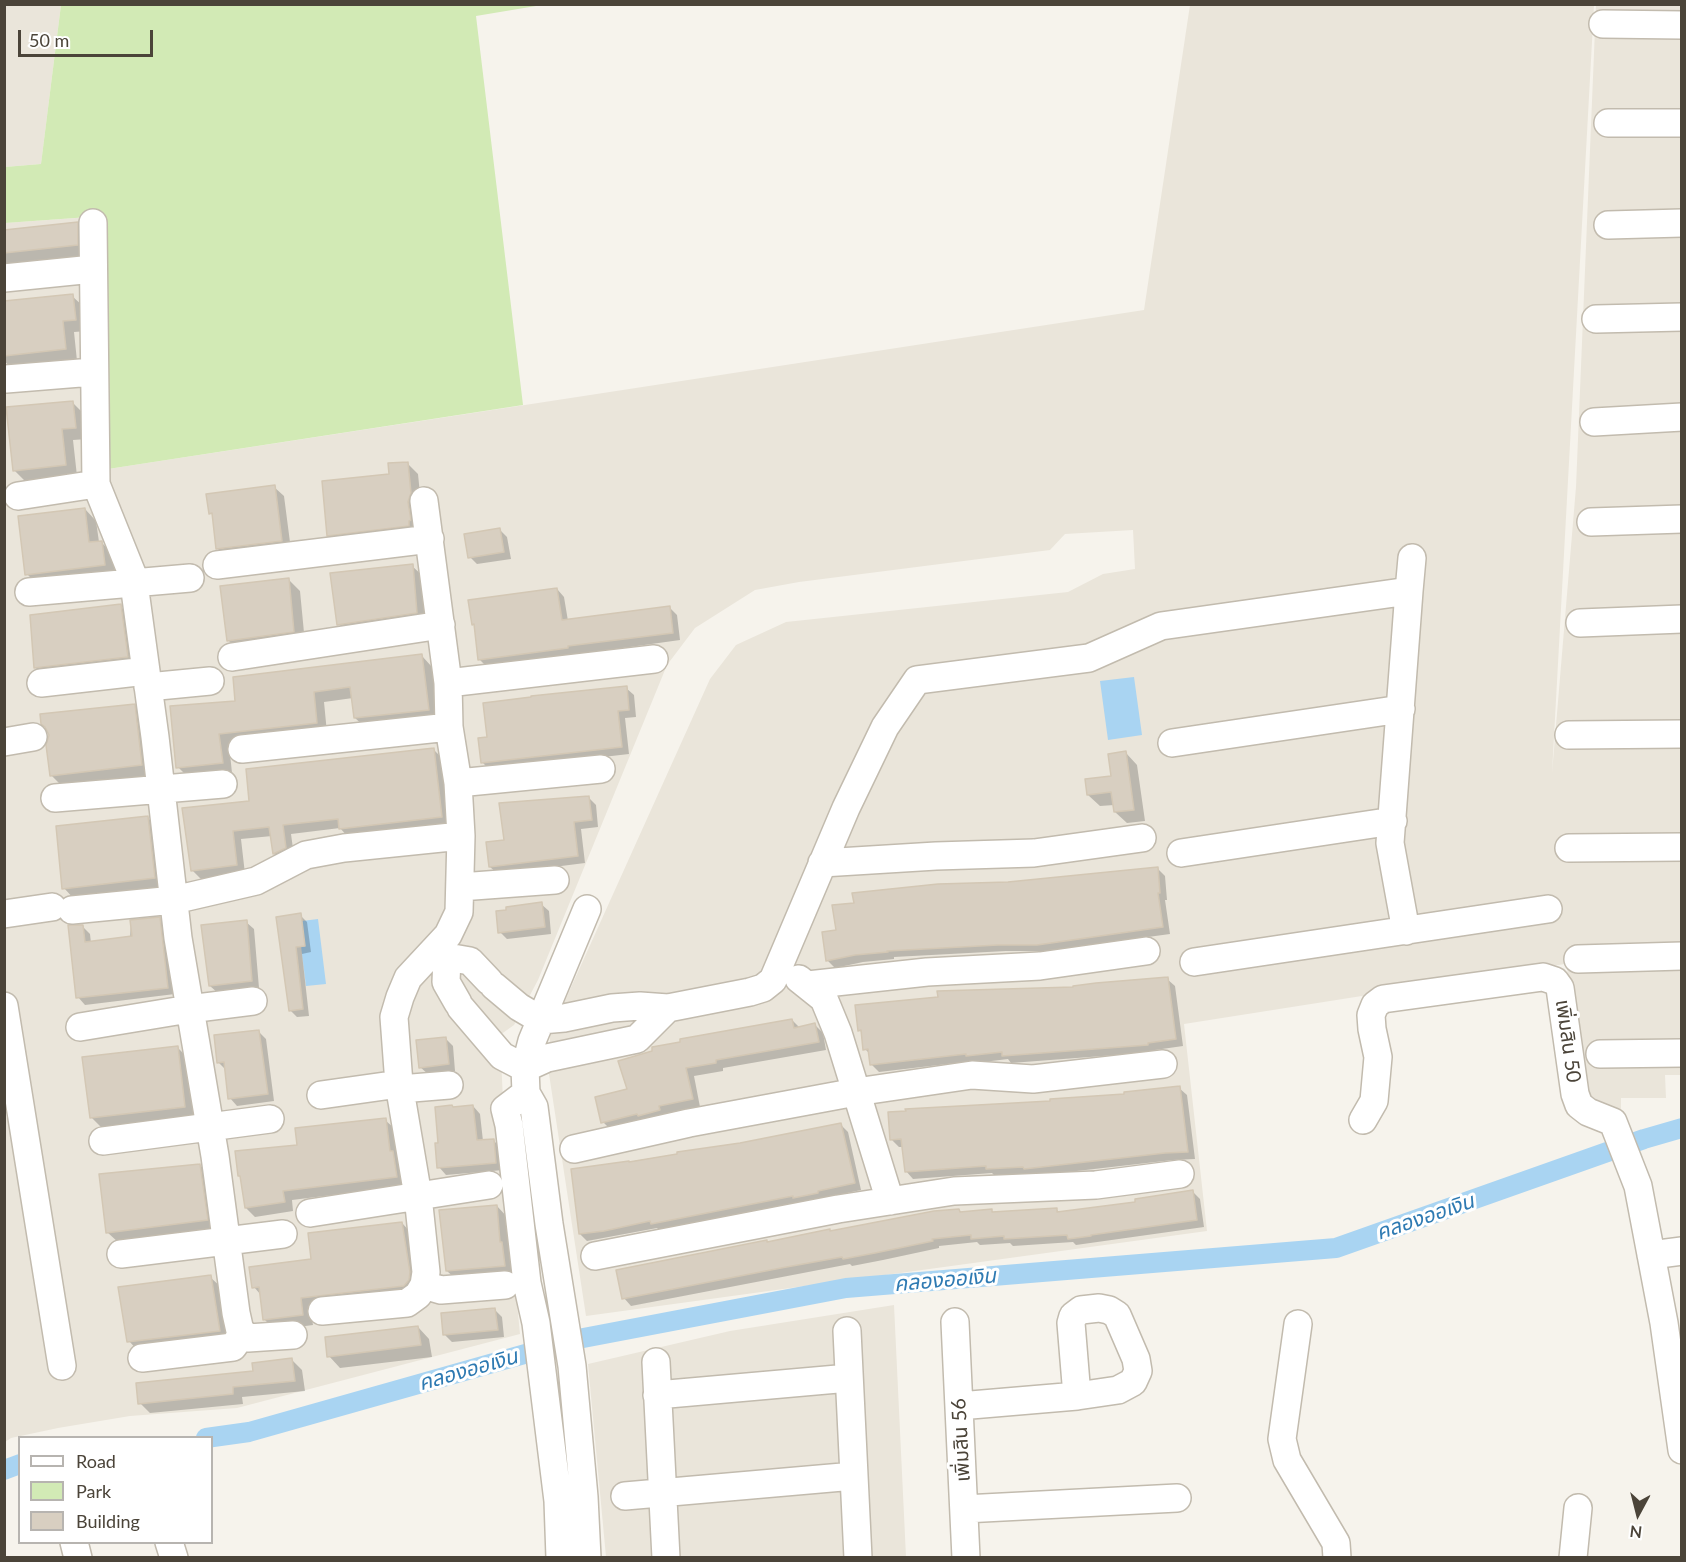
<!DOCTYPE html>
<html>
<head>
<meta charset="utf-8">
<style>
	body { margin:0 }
	#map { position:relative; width:1686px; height:1562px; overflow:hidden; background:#f6f3ec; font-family:Lato,sans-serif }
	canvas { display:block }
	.frame { position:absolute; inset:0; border:6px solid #4b4439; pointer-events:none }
	.legend { position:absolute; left:18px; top:1436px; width:195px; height:108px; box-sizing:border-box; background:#fff; border:2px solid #b7b4b0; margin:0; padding:8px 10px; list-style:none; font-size:18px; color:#4b4439 }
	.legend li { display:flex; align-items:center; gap:12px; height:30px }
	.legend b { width:30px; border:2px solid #b7b4b0 }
	.north { position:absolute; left:1608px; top:1484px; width:60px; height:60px; -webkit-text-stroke:4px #fff; paint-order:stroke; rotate:187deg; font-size:16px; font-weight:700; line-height:24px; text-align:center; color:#4b4439 }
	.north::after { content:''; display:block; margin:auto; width:21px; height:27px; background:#4b4439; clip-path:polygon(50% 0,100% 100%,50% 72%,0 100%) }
	.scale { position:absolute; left:18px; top:30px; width:135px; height:27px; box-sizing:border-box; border:3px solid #4b4439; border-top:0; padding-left:8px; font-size:18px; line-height:21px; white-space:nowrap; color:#4b4439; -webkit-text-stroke:4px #fff; paint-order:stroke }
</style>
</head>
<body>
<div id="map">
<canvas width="1686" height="1562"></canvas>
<div class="frame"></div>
<ul class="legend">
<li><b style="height:8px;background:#fff"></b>Road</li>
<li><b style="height:16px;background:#d2eab5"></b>Park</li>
<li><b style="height:16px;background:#d8cfc1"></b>Building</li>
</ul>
<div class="north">N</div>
<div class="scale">50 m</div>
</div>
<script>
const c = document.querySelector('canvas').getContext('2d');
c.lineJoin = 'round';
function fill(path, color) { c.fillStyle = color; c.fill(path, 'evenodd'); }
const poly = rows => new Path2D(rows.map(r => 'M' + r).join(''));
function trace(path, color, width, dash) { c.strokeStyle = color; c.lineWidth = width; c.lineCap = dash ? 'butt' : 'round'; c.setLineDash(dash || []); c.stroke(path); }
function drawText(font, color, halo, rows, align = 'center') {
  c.font = font + ' Lato,"Noto Sans Thai",sans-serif'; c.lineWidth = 6; c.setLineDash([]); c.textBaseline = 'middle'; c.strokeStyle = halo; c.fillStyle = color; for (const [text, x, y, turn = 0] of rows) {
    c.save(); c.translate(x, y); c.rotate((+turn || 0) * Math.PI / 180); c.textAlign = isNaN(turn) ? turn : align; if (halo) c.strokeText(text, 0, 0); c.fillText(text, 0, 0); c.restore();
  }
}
fill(poly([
	[5,5,61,5,41,164,5,167],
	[1190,5,1594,5,1552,773,1576,487,1596,5,1681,5,1682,1075,1665,1075,1666,1098,1621,1098,1621,1120,1587,1105,1565,955,1565,964,1184,1024,1207,1231,586,1316,549,1074,550,1034,710,679,736,645,786,622,1068,592,1103,574,1135,569,1133,530,1065,534,1050,550,799,582,755,590,695,628,667,665,538,980,514,1025,500,1035,508,1210,520,1334,237,1408,130,1416,58,1428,11,1438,5,1442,4,1118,9,1117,4,1091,5,223,104,216,108,469,1144,310],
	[894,1305,906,1557,606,1557,588,1364,730,1331]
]), '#eae5da');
fill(poly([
	[61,5,542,5,476,16,523,405,108,469,103,216,5,223,5,167,41,164]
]), '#d2eab5');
fill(poly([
	[1134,677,1142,735,1108,740,1100,681],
	[318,919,326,984,306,986,301,946,302,921]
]), '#a9d4f2');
fill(poly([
	[77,223,88,235,88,256,4,266,4,232],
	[72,296,84,307,87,331,74,332,77,361,11,367,4,361,4,303],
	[73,403,84,414,87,439,73,440,77,476,26,482,14,470],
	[407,463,418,474,421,504,419,536,339,545,329,535,390,475],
	[274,487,284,496,291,550,227,558,218,549,214,516,211,513],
	[85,509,96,521,99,542,101,542,113,554,116,577,38,585,27,574],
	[500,530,507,537,511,559,477,564,470,557],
	[412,566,424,577,428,624,350,636,339,624],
	[289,580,300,591,305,643,240,652,228,640],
	[557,589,564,597,568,621,670,608,677,615,680,640,487,667,479,659,475,626,473,624],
	[120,606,132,618,139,668,47,679,36,668],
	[422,656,432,667,439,720,366,728,355,718,353,698,324,702,327,733,229,744,232,773,188,777,178,767,237,703],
	[626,688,634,695,636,717,625,718,629,754,490,770,483,763],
	[134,706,146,718,153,776,63,787,51,775],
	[433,749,442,758,450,825,349,838,340,828,291,834,294,856,283,862,274,854,272,836,241,839,245,874,201,879,192,870,251,803],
	[1126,753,1137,765,1145,821,1127,823,1115,812,1114,805,1100,806,1088,795,1112,777],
	[588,797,596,805,598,827,581,829,585,863,498,874,490,867,505,841],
	[148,818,159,829,166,889,75,900,64,888],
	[1157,868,1165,876,1167,900,1165,900,1170,934,1045,951,1006,951,894,957,894,959,863,962,835,968,827,960,1008,884],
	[541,904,549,911,551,934,507,939,500,932],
	[300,915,307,922,311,952,302,954,309,1016,297,1017,290,1010,278,918],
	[159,919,166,926,175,994,85,1005,78,997,82,926,90,934,91,943,130,938,131,922],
	[246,922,254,929,259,988,218,993,210,986],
	[1167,979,1175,986,1183,1046,1155,1050,1155,1052,1011,1063,1008,1059,975,1063,973,1061,879,1072,871,1064,870,1054,865,1049,863,1033,859,1030,1075,989],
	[792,1020,800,1028,815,1025,823,1033,826,1050,723,1068,723,1071,694,1076,700,1107,666,1114,667,1118,611,1130,603,1122,629,1090],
	[259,1032,266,1039,274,1101,237,1106,230,1098,226,1070,218,1062],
	[445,1038,453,1046,455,1071,428,1074,420,1067],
	[177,1047,189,1059,196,1118,103,1129,91,1117],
	[1179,1088,1187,1095,1195,1159,1173,1160,1033,1176,1030,1174,995,1176,992,1173,913,1179,906,1171,903,1147,899,1147,892,1140,1051,1102,1125,1096],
	[473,1106,480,1114,483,1141,493,1140,501,1148,503,1170,446,1175,439,1167,440,1144,453,1108],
	[385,1120,395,1129,405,1186,292,1200,293,1211,255,1217,246,1208,299,1146],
	[841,1125,848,1132,861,1190,824,1198,825,1201,660,1231,657,1228,587,1241,580,1234,628,1162,740,1144],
	[200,1165,211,1177,218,1231,119,1243,107,1232],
	[1193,1192,1200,1199,1204,1227,1076,1245,1073,1242,1013,1246,1010,1243,980,1245,977,1242,939,1246,939,1248,883,1260,852,1266,850,1264,631,1306,624,1298,768,1243,959,1210,962,1213,991,1210,995,1214,1056,1209,1060,1213,1137,1204],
	[497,1206,508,1218,516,1278,459,1282,447,1271],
	[402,1223,412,1234,419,1290,310,1308,313,1325,275,1330,264,1319,261,1295,254,1287],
	[210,1277,222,1288,231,1342,140,1353,129,1341],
	[495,1310,502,1317,504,1337,452,1342,445,1335],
	[418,1327,429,1339,432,1357,340,1368,329,1356],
	[292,1360,302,1370,305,1391,242,1397,243,1404,150,1413,140,1403,254,1372]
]), '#0003');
trace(poly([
	[206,1438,249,1432,578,1339,846,1288,1336,1248,1644,1139,1682,1128],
	[4,1470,20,1464]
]), '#a9d4f2', 20);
const building = poly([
	[78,222,78,245,4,253,4,230,78,222],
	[73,294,76,320,63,321,66,349,4,356,4,301,73,294],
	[73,401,76,428,62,429,66,465,13,471,6,407,73,401],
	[408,462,411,493,408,502,411,520,409,521,409,526,327,536,322,481,389,474,388,463,408,462],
	[275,485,282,541,216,549,212,513,209,514,206,494,275,485],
	[85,508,89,542,102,541,105,565,25,575,18,516,85,508],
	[500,528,504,552,468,558,464,534,500,528],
	[413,564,417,613,337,625,330,573,413,564],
	[289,578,294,632,227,641,220,586,289,578],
	[557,588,562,620,670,606,673,633,568,646,568,648,478,660,474,624,472,625,468,600,557,588],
	[121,604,128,657,34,668,30,615,121,604],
	[422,654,429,710,354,718,350,687,314,692,317,723,219,734,223,763,176,768,170,706,235,701,233,677,422,654],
	[627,686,629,710,618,711,622,747,481,763,478,738,487,737,483,703,531,697,531,696,627,686],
	[135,704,142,765,50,776,46,745,49,735,45,727,41,724,40,714,135,704],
	[434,748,442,817,339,829,338,819,283,825,286,848,273,854,269,827,233,831,237,865,191,871,182,808,249,801,246,769,434,748],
	[1126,751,1134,810,1114,812,1111,792,1087,795,1085,779,1111,776,1108,754,1126,751],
	[589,796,592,820,574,822,578,856,489,867,486,842,504,840,499,803,589,796],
	[148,816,155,878,62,889,56,826,148,816],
	[1158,867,1160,893,1158,893,1163,927,1037,945,998,945,887,951,888,952,855,955,826,961,822,932,836,930,832,905,854,903,852,893,938,884,1008,882,1158,867],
	[542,902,545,927,498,933,496,911,506,910,506,907,542,902],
	[301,913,305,946,296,947,303,1009,289,1011,276,917,301,913],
	[160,917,168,988,76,998,68,925,83,925,85,942,132,936,130,920,160,917],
	[247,920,252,981,209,986,201,925,247,920],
	[1168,977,1176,1039,1148,1043,1148,1045,1002,1056,1002,1052,966,1056,966,1054,870,1065,868,1049,863,1050,861,1030,858,1031,855,1005,938,997,937,991,1073,987,1073,986,1096,983,1168,977],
	[792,1019,794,1028,815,1023,819,1042,716,1060,716,1063,686,1068,693,1099,659,1106,660,1110,638,1116,637,1114,601,1123,595,1097,627,1089,618,1061,652,1051,652,1047,680,1042,680,1039,792,1019],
	[259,1030,268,1094,228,1099,224,1062,217,1063,214,1035,259,1030],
	[446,1037,449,1064,419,1068,416,1040,446,1037],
	[178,1046,185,1107,90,1118,82,1057,178,1046],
	[1180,1086,1188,1152,1165,1153,1024,1169,1023,1167,986,1169,986,1166,905,1172,901,1139,890,1140,888,1112,906,1111,905,1109,1050,1101,1050,1099,1124,1094,1124,1092,1180,1086],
	[452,1105,453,1107,473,1105,477,1140,494,1139,496,1163,437,1168,435,1143,438,1143,435,1107,452,1105],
	[386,1118,390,1151,393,1151,397,1177,283,1191,285,1202,245,1208,240,1176,238,1176,235,1151,297,1145,295,1128,386,1118],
	[841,1123,855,1183,818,1191,818,1193,793,1198,793,1196,651,1224,650,1221,604,1231,579,1234,571,1169,629,1161,629,1162,677,1154,677,1152,740,1143,841,1123],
	[200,1164,208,1220,106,1233,99,1174,200,1164],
	[1193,1190,1197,1220,1091,1235,1091,1236,1068,1239,1067,1235,1004,1239,1004,1236,971,1239,971,1235,932,1239,933,1241,875,1253,843,1259,842,1257,781,1268,622,1299,616,1270,767,1240,767,1242,830,1229,830,1231,934,1211,959,1209,960,1212,992,1209,992,1212,1057,1208,1057,1212,1135,1202,1135,1199,1193,1190],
	[497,1205,500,1242,502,1242,505,1266,446,1271,439,1210,497,1205],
	[402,1222,410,1272,409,1280,404,1286,301,1298,303,1315,263,1320,259,1287,252,1288,249,1267,311,1259,308,1233,402,1222],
	[211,1275,220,1331,127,1342,118,1287,211,1275],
	[495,1308,498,1330,443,1335,441,1313,495,1308],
	[418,1326,421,1345,327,1357,325,1337,418,1326],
	[292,1358,295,1381,233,1387,233,1394,138,1404,136,1383,253,1371,252,1363,292,1358]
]);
fill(building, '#d8cfc1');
trace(building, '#d3c7b4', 1.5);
const minor = poly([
	[1603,24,1682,25],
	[1608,123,1682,123],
	[93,223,96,484,133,576,155,737,178,938,215,1156,236,1313,240,1331,248,1338,293,1335],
	[1608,225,1682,223],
	[4,278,93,269],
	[1596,319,1682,317],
	[6,379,93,372],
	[1594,422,1682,417],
	[18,496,96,484],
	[1591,522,1682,519],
	[217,565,430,539],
	[1409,591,1412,558],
	[29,592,190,578],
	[1580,623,1682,619],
	[232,657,441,625],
	[41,683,146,671],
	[448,683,654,659],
	[148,687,210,681],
	[1569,735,1682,734],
	[4,742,33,737],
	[1172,743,1401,709],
	[242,749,449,727],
	[458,783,601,769],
	[55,798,223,784],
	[1569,848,1682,847],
	[1181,853,1393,821],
	[822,863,936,856,1034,853,1142,838],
	[460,887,555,880],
	[72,910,174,900,256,881,306,855,344,848,461,836],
	[4,914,52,907],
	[1578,959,1682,956],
	[1194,962,1548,909],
	[799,979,824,999,838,1033,890,1201],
	[808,985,927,972,1040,966,1146,951],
	[458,1003,446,982,447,957,470,961,489,981],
	[4,1006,62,1366],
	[461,1008,502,1056,525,1068,547,1058,637,1039,668,1008,640,1006,612,1008,564,1018,541,1020,519,1007,494,986],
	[668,1008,750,992,763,988,773,980,846,808,885,727,917,680,1089,658,1161,626,1409,591,1390,843,1406,931],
	[80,1027,189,1009,253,1001],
	[1600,1054,1682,1053],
	[400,1089,449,1085],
	[526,1093,505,1109,509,1125,527,1283,536,1323,558,1501,560,1558],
	[321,1095,399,1084,394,1017,400,997,408,978,448,935,459,912,461,836,458,783,449,727,448,683,424,501],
	[1363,1120,1374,1101,1378,1057,1372,1029,1371,1015,1375,1005,1383,999,1543,977,1555,981,1560,988,1575,1094,1579,1105,1588,1112,1613,1122,1638,1186,1664,1323,1682,1450],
	[103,1141,270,1119],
	[574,1149,689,1123,856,1092,972,1075,1033,1079,1163,1064],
	[310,1213,489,1185],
	[121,1254,283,1234],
	[1651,1255,1682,1251],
	[595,1256,838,1209,954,1191,1096,1185,1180,1174],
	[424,1285,441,1290,505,1285],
	[322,1311,407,1303,418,1295,424,1285,426,1272,418,1196,399,1084],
	[955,1322,966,1558],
	[1298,1324,1282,1439,1287,1460,1336,1543,1337,1558],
	[847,1331,858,1558],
	[142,1358,233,1347,243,1333],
	[656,1362,666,1558],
	[657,1395,849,1378],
	[959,1406,1077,1396,1118,1390,1133,1382,1138,1371,1136,1359,1117,1315,1109,1310,1099,1308,1081,1310,1073,1316,1071,1323,1077,1396],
	[625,1496,854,1476],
	[964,1509,1177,1498],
	[74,1542,78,1558],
	[169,1542,174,1558],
	[587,1558,584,1497,572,1366,549,1224,534,1107,526,1093,525,1068,532,1041,587,909],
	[1573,1558,1578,1508]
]);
trace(minor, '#c2bbae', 30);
trace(minor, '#fff', 27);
drawText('20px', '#4b4439', '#fff', [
	["เพิ่มสิน 50",1568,1041,82],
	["เพิ่มสิน 56",961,1440,-93]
]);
drawText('italic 21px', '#2e7ab2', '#fff', [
	["คลองออเงิน",1425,1217,-19],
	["คลองออเงิน",945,1280,-5],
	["คลองออเงิน",468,1370,-16]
]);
</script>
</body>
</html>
